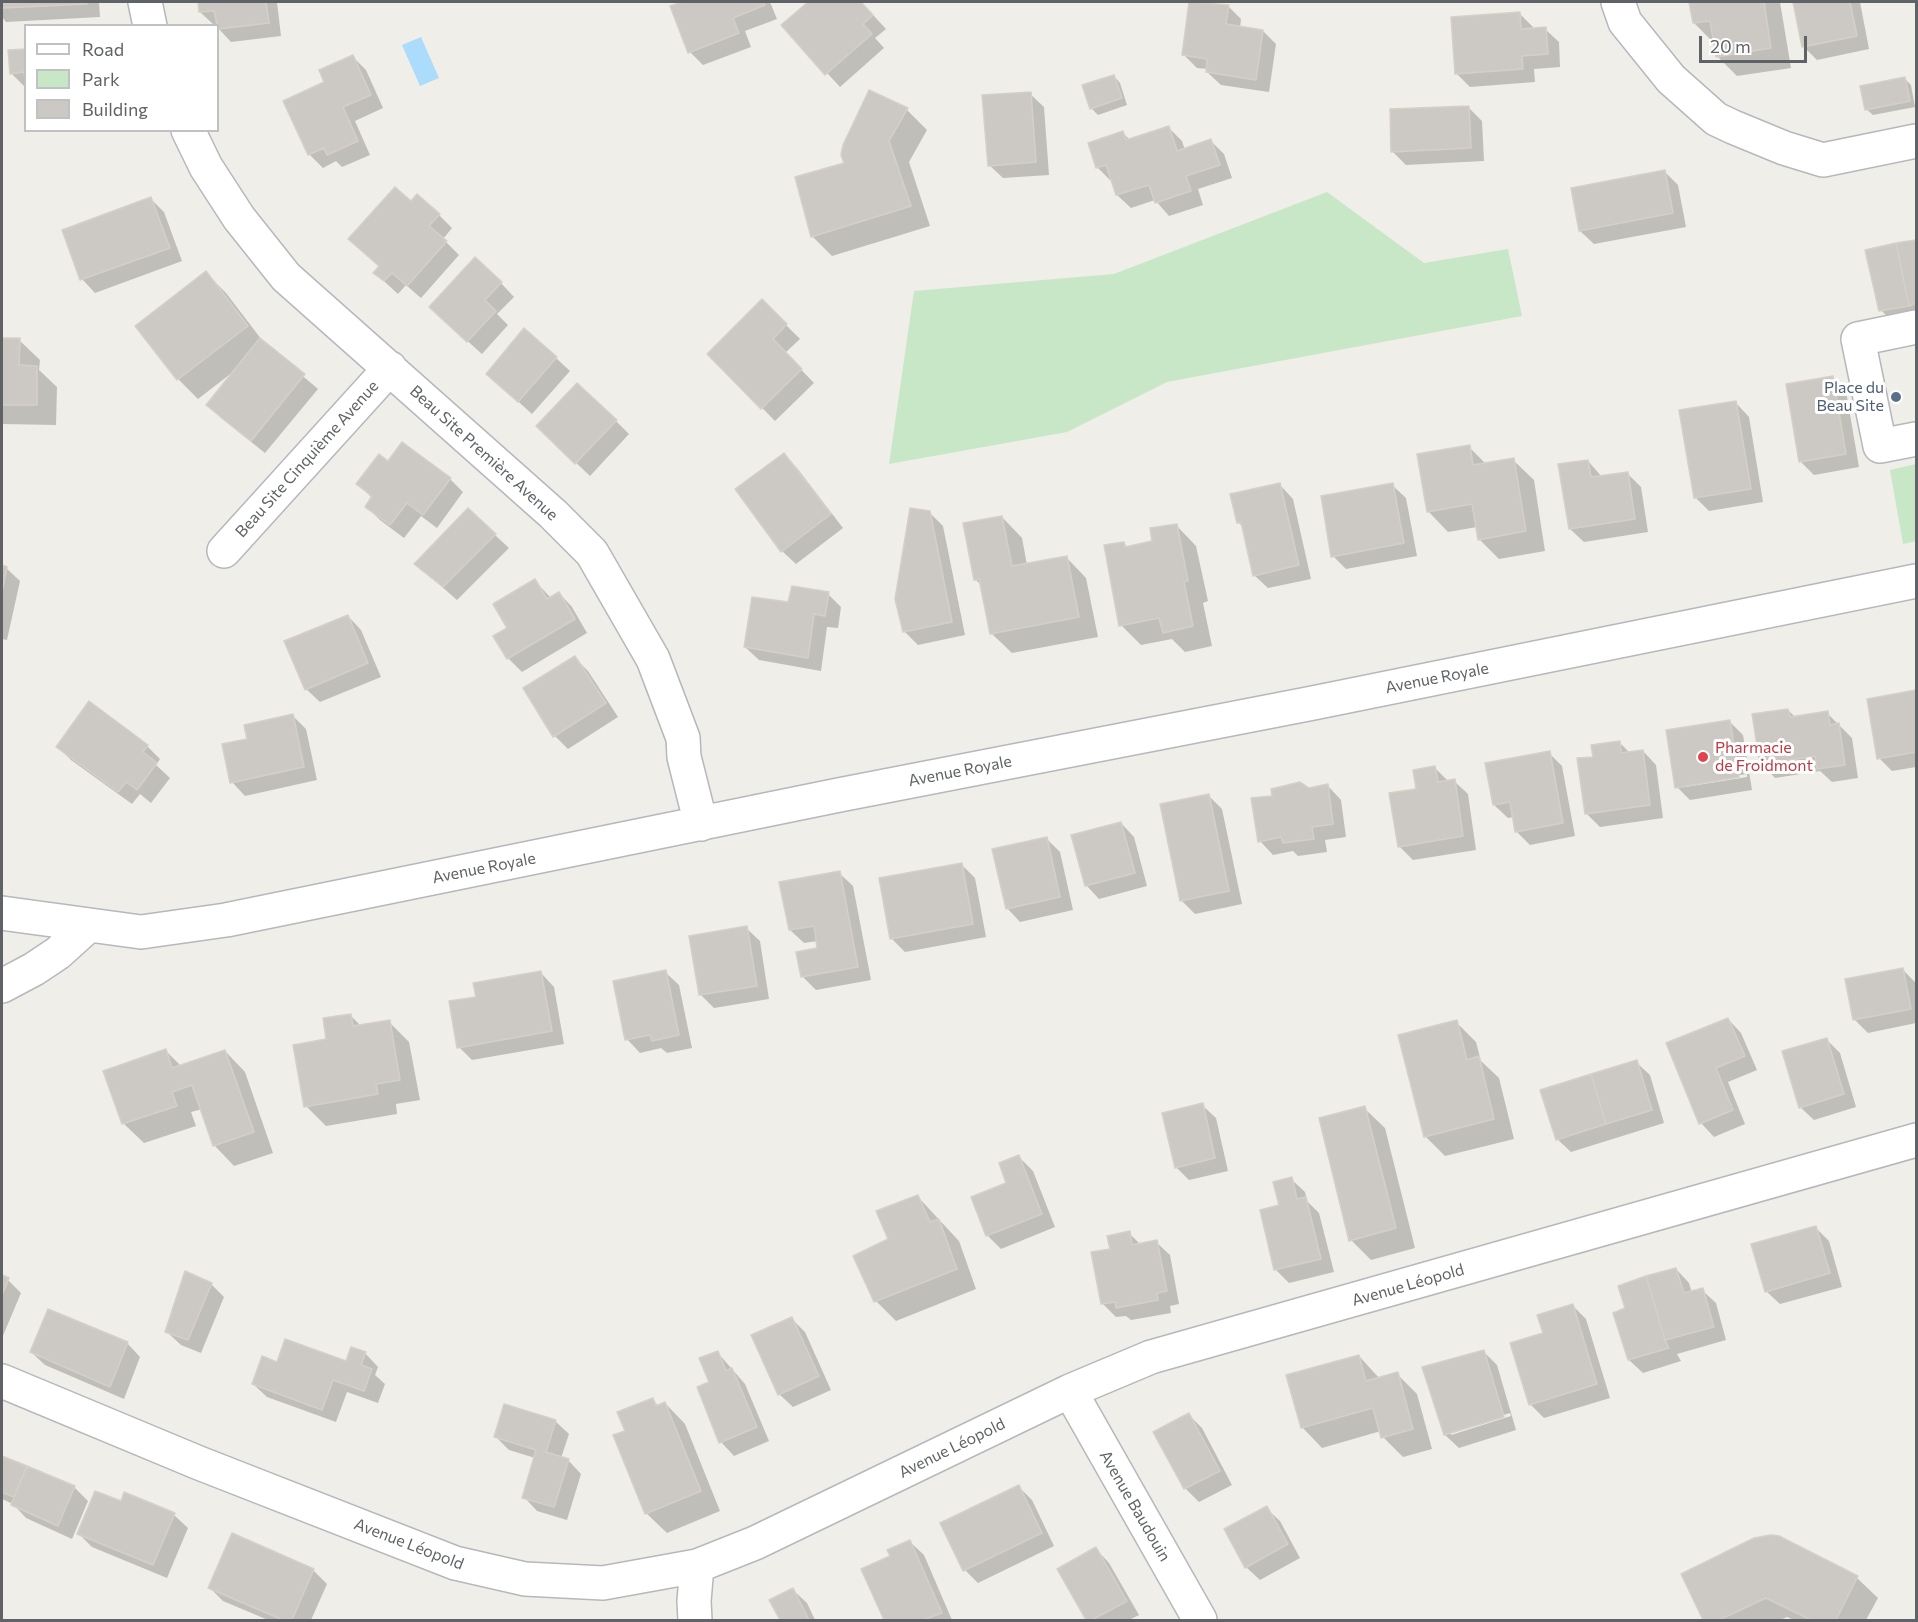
<!DOCTYPE html>
<html>
<head>
<meta charset="utf-8">
<style>
	body { margin:0 }
	#map { position:relative; width:1918px; height:1622px; overflow:hidden; background:#f0eee8; font-family:Commissioner,sans-serif }
	canvas { display:block }
	.frame { position:absolute; inset:0; border:3px solid #5f6367; pointer-events:none }
	.legend { position:absolute; left:24px; top:24px; width:195px; height:108px; box-sizing:border-box; background:#fff; border:2px solid #bfc1c2; margin:0; padding:8px 10px; list-style:none; font-size:18px; color:#5f6367 }
	.legend li { display:flex; align-items:center; gap:12px; height:30px }
	.legend b { width:30px; border:2px solid #bfc1c2 }
	.scale { position:absolute; left:1699px; top:36px; width:108px; height:27px; box-sizing:border-box; border:3px solid #5f6367; border-top:0; padding-left:8px; font-size:18px; line-height:21px; white-space:nowrap; color:#5f6367; -webkit-text-stroke:4px #fff; paint-order:stroke }
</style>
</head>
<body>
<div id="map">
<canvas width="1918" height="1622"></canvas>
<div class="frame"></div>
<ul class="legend">
<li><b style="height:8px;background:#fff"></b>Road</li>
<li><b style="height:16px;background:#c7e7c6"></b>Park</li>
<li><b style="height:16px;background:#ccc9c4"></b>Building</li>
</ul>
<div class="scale">20 m</div>
</div>
<script>
const c = document.querySelector('canvas').getContext('2d');
c.lineJoin = 'round';
function fill(path, color) { c.fillStyle = color; c.fill(path, 'evenodd'); }
const poly = rows => new Path2D(rows.map(r => 'M' + r).join(''));
function trace(path, color, width, dash) { c.strokeStyle = color; c.lineWidth = width; c.lineCap = dash ? 'butt' : 'round'; c.setLineDash(dash || []); c.stroke(path); }
function drawText(font, color, halo, rows, align = 'center') {
  c.font = font + ' Commissioner,sans-serif'; c.lineWidth = 6; c.setLineDash([]); c.textBaseline = 'middle'; c.strokeStyle = halo; c.fillStyle = color; for (const [text, x, y, turn = 0] of rows) {
    c.save(); c.translate(x, y); c.rotate((+turn || 0) * Math.PI / 180); c.textAlign = isNaN(turn) ? turn : align; if (halo) c.strokeText(text, 0, 0); c.fillText(text, 0, 0); c.restore();
  }
}
fill(poly([
	[1327,192,1424,263,1508,249,1522,316,1167,382,1067,432,889,464,914,291,1114,274],
	[1916,464,1916,541,1903,544,1890,470]
]), '#c7e7c6');
fill(poly([
	[421,37,439,78,420,86,402,45]
]), '#acdcfc');
fill(poly([
	[2,2,99,2,100,17,6,22,2,17],
	[199,2,277,2,281,36,231,42,218,28,217,25,214,25,200,12],
	[686,2,770,2,777,19,745,31,751,47,703,65,690,52,672,7],
	[811,2,861,2,886,29,875,38,884,48,840,87,783,25],
	[1191,2,1228,6,1241,19,1240,28,1263,31,1276,44,1269,92,1221,85,1207,72,1208,69,1197,68,1183,54],
	[1691,2,1780,2,1791,68,1737,76,1717,56,1714,43,1694,23],
	[1794,2,1860,2,1869,49,1817,60,1803,46],
	[1519,13,1533,27,1533,30,1545,29,1559,42,1560,67,1534,69,1535,82,1470,87,1457,74],
	[26,50,26,87,25,87,11,73],
	[352,56,366,70,383,108,355,121,370,155,342,167,336,161,323,168,309,154,326,83],
	[1114,76,1120,83,1127,105,1098,115,1091,108],
	[1905,79,1911,85,1915,107,1873,115,1866,109],
	[869,92,907,110,927,130,909,162,930,226,832,256,812,236,846,164],
	[1030,94,1044,107,1049,175,1003,178,989,165],
	[1468,107,1482,121,1484,161,1406,165,1392,151],
	[1169,128,1182,141,1185,150,1211,141,1224,154,1232,178,1198,189,1203,205,1169,216,1155,200,1131,208,1117,195,1113,180,1111,181,1097,167,1123,133,1130,140],
	[1665,172,1678,185,1686,227,1594,244,1580,231],
	[151,199,164,212,182,261,95,293,82,279],
	[411,203,439,215,452,228,443,239,459,255,421,298,406,285,398,294,375,273,380,267,350,239],
	[1916,240,1916,320,1894,324,1881,310,1867,251],
	[206,273,226,293,265,344,318,389,265,453,221,418,208,405,233,372,198,399,178,379],
	[501,283,514,297,497,314,508,325,482,354,444,320],
	[762,301,800,339,785,353,814,383,775,421,709,354],
	[2,339,19,340,40,360,39,370,57,387,56,425,2,424],
	[556,358,570,371,532,414,488,374],
	[1833,377,1846,391,1859,467,1814,475,1800,461],
	[1736,403,1749,417,1763,502,1709,511,1695,497],
	[616,421,629,434,590,476,551,439],
	[1469,447,1486,464,1513,460,1534,480,1545,551,1499,559,1479,539,1477,527,1448,532,1428,511],
	[784,455,797,468,843,528,796,564,782,551],
	[1588,461,1602,477,1627,473,1641,487,1648,532,1584,542,1570,529],
	[389,463,450,479,463,492,437,528,421,516,404,538,380,520,367,507,372,498,358,484],
	[1280,485,1293,499,1311,579,1268,588,1254,575,1244,528,1238,522],
	[1392,485,1406,498,1417,556,1346,569,1333,556],
	[468,510,509,548,457,600,416,564],
	[930,513,943,526,965,635,918,645,904,631],
	[1002,517,1022,538,1027,565,1066,557,1086,578,1098,637,1012,653,991,633,982,586,975,579],
	[1176,525,1196,546,1208,601,1203,603,1212,646,1185,652,1172,639,1141,645,1121,625,1124,543,1128,548,1154,542],
	[2,567,6,568,20,581,7,640,2,639],
	[535,581,551,598,559,593,572,607,587,633,522,672,508,658,509,629],
	[828,594,841,607,838,628,827,627,821,671,759,660,745,647,789,604],
	[348,616,361,630,381,677,320,702,306,689],
	[575,658,588,671,618,717,568,749,555,736],
	[1916,692,1916,767,1892,771,1879,758,1869,700],
	[1788,710,1796,718,1827,713,1852,738,1858,778,1832,782,1820,771,1775,778,1762,764],
	[293,716,306,729,317,780,245,796,232,782,249,740],
	[1729,721,1743,735,1752,790,1690,800,1677,787],
	[1747,774,1747,777,1685,787,1685,784],
	[1619,742,1630,753,1643,751,1656,765,1663,818,1600,827,1586,813,1595,758],
	[147,746,160,759,156,765,170,778,151,803,140,794,132,804,71,760,58,747],
	[1549,753,1562,766,1575,836,1530,845,1516,831,1514,817,1508,818,1494,805],
	[1435,768,1449,782,1454,781,1468,794,1476,850,1413,860,1399,846,1418,790],
	[1328,786,1341,800,1346,837,1325,840,1327,852,1298,856,1293,851,1273,855,1260,841,1309,789],
	[1209,796,1222,809,1242,904,1195,914,1182,901],
	[1121,823,1134,837,1147,886,1099,899,1086,885],
	[1047,839,1060,852,1073,910,1020,922,1007,908],
	[961,864,975,878,986,937,905,952,892,939],
	[839,873,853,886,871,980,816,990,803,977,819,949,818,941,804,943,790,930],
	[746,928,760,941,769,999,714,1008,701,995],
	[1902,969,1916,983,1916,1023,1868,1033,1855,1020],
	[665,972,679,985,692,1048,667,1053,661,1048,640,1053,627,1039],
	[541,973,554,987,564,1044,472,1060,459,1047,477,998],
	[350,1015,361,1026,389,1022,409,1042,420,1100,396,1104,397,1114,326,1126,306,1106,328,1040],
	[1728,1019,1741,1033,1757,1070,1728,1082,1745,1124,1714,1137,1701,1123],
	[1456,1022,1476,1042,1481,1061,1499,1078,1514,1139,1445,1156,1425,1136],
	[1827,1040,1840,1053,1856,1107,1814,1120,1800,1107],
	[166,1051,181,1066,225,1051,245,1072,273,1153,234,1166,214,1145,202,1109,191,1112,196,1126,144,1143,123,1123],
	[1636,1062,1650,1075,1664,1123,1571,1152,1557,1139],
	[1202,1105,1216,1118,1228,1171,1189,1180,1176,1167],
	[1364,1108,1385,1128,1415,1248,1371,1260,1351,1240],
	[1019,1157,1033,1171,1055,1227,1001,1249,987,1235],
	[1291,1179,1305,1192,1307,1201,1319,1213,1334,1272,1289,1283,1276,1270,1281,1206],
	[918,1197,959,1241,976,1289,896,1321,876,1301,890,1240],
	[1816,1228,1829,1241,1842,1287,1780,1304,1766,1291],
	[1129,1233,1141,1245,1156,1242,1170,1255,1179,1304,1170,1306,1171,1313,1131,1320,1126,1316,1116,1317,1103,1304,1111,1250],
	[1676,1269,1689,1283,1692,1293,1702,1290,1716,1303,1726,1340,1677,1354,1681,1361,1643,1373,1629,1360,1627,1309],
	[2,1277,8,1280,21,1293,2,1338],
	[211,1284,224,1297,201,1353,181,1345,167,1332],
	[1572,1305,1586,1319,1610,1398,1544,1418,1531,1405,1512,1344,1545,1334],
	[792,1319,805,1332,831,1390,793,1407,779,1394],
	[127,1343,140,1357,124,1399,45,1365,31,1352],
	[1484,1352,1497,1365,1516,1430,1459,1448,1445,1435],
	[1510,1413,1511,1416,1451,1435,1451,1431],
	[365,1353,378,1367,375,1375,385,1384,378,1403,347,1392,336,1422,267,1397,253,1384,278,1364,347,1363],
	[718,1353,745,1384,769,1441,734,1456,721,1442,711,1383],
	[1359,1356,1380,1379,1397,1374,1417,1394,1432,1449,1403,1457,1383,1437,1381,1431,1322,1448,1302,1427],
	[652,1400,659,1406,665,1403,685,1424,720,1511,667,1533,646,1513,626,1431],
	[1189,1415,1202,1428,1232,1485,1199,1502,1185,1488,1155,1432],
	[555,1421,569,1434,561,1458,568,1460,581,1474,567,1520,537,1511,524,1497,535,1458,509,1450,496,1437],
	[2,1457,75,1488,88,1501,72,1539,26,1518,13,1504,2,1499],
	[1019,1487,1032,1500,1054,1546,978,1583,965,1570],
	[125,1494,174,1515,188,1528,167,1578,92,1547,79,1534,122,1503],
	[1266,1508,1280,1521,1300,1558,1260,1580,1246,1567],
	[233,1535,313,1570,327,1584,311,1620,268,1620,223,1601,210,1588],
	[1779,1538,1857,1578,1878,1598,1866,1620,1794,1620,1787,1617,1780,1620,1705,1620,1683,1575],
	[910,1542,924,1555,952,1620,885,1620,863,1569,892,1557],
	[1096,1549,1109,1563,1139,1615,1129,1620,1088,1620,1059,1570],
	[793,1590,807,1603,815,1620,781,1620,771,1600]
]), '#0003');
const building = poly([
	[2,2,87,2,87,4,2,8,2,2],
	[198,2,266,2,269,23,218,29,214,11,199,12,198,2],
	[682,2,763,2,765,5,733,18,739,33,688,53,670,6,682,2],
	[808,2,861,2,873,15,863,24,872,34,825,75,781,25,808,2],
	[1189,2,1229,5,1226,24,1263,30,1256,80,1206,72,1207,59,1182,55,1189,2],
	[1689,2,1764,2,1771,48,1716,57,1710,21,1693,23,1689,2],
	[1793,2,1850,2,1857,36,1802,47,1793,2],
	[1520,12,1521,29,1546,27,1548,54,1522,56,1523,69,1455,74,1451,17,1520,12],
	[26,49,26,89,24,72,10,74,8,50,26,49],
	[353,55,371,95,343,107,358,141,327,155,324,148,308,155,283,101,324,82,319,70,353,55],
	[1114,75,1122,98,1090,109,1082,85,1114,75],
	[1905,77,1910,101,1865,110,1860,86,1905,77],
	[869,90,908,108,889,141,911,206,811,237,795,177,844,163,841,155,843,145,869,90],
	[1031,92,1036,162,988,166,982,95,1031,92],
	[1469,106,1471,148,1391,152,1390,109,1469,106],
	[1169,126,1177,151,1211,139,1220,165,1186,176,1191,191,1155,203,1149,185,1116,195,1106,165,1096,168,1088,143,1123,131,1126,140,1169,126],
	[1665,170,1673,213,1579,231,1571,188,1665,170],
	[395,187,411,201,417,194,440,214,429,226,447,241,407,286,392,273,384,281,373,273,379,266,348,239,395,187],
	[151,197,170,248,80,280,62,230,151,197],
	[1916,240,1916,303,1909,306,1896,243,1916,240],
	[1896,243,1909,306,1879,311,1865,250,1896,243],
	[475,257,502,282,485,300,496,311,467,342,429,307,475,257],
	[206,271,248,326,177,380,135,326,206,271],
	[762,299,787,324,773,339,802,369,761,409,707,354,762,299],
	[524,328,557,357,518,402,486,374,524,328],
	[2,338,20,338,19,365,37,366,37,405,2,405,2,338],
	[260,338,305,374,251,441,206,405,260,338],
	[1833,376,1846,454,1799,462,1786,384,1833,376],
	[577,383,617,420,575,464,536,426,577,383],
	[1736,401,1751,489,1694,498,1679,410,1736,401],
	[402,442,451,478,423,515,407,503,390,525,365,507,372,496,356,484,379,454,388,461,402,442],
	[1470,445,1473,465,1514,458,1526,531,1478,540,1472,504,1427,512,1417,454,1470,445],
	[784,453,831,514,781,552,735,489,784,453],
	[1588,460,1591,477,1628,472,1635,519,1569,529,1558,464,1588,460],
	[1280,483,1299,565,1253,576,1241,522,1237,523,1230,494,1280,483],
	[1393,483,1404,543,1331,557,1321,496,1393,483],
	[468,508,496,534,443,587,414,564,468,508],
	[910,508,930,511,952,622,903,632,895,599,910,508],
	[1002,516,1012,566,1067,556,1079,617,990,634,979,579,974,580,963,523,1002,516],
	[1177,524,1188,581,1184,582,1193,626,1163,633,1159,618,1119,626,1104,545,1124,542,1125,547,1152,541,1150,528,1177,524],
	[2,565,7,567,2,592,2,565],
	[535,579,547,599,559,592,575,619,507,659,493,636,507,628,493,604,535,579],
	[792,586,829,592,825,616,814,614,808,658,744,647,752,597,788,602,792,586],
	[348,615,368,663,305,690,284,641,348,615],
	[575,656,606,703,553,737,523,688,575,656],
	[1916,690,1916,752,1877,759,1867,699,1916,690],
	[89,701,148,745,143,752,157,763,137,790,126,782,118,792,56,747,89,701],
	[1788,709,1790,717,1828,711,1830,725,1839,723,1845,765,1817,769,1815,756,1760,765,1752,714,1788,709],
	[293,714,304,767,230,783,222,744,247,739,244,725,293,714],
	[1730,720,1739,777,1675,788,1666,730,1730,720],
	[1620,741,1621,753,1643,750,1650,805,1585,814,1577,758,1593,757,1591,745,1620,741],
	[1550,751,1563,823,1515,832,1510,802,1493,805,1485,763,1550,751],
	[1435,766,1438,782,1455,779,1463,836,1398,847,1389,793,1416,789,1413,770,1435,766],
	[1300,782,1309,788,1328,784,1333,824,1312,827,1314,839,1283,843,1281,837,1258,842,1251,798,1272,796,1271,789,1300,782],
	[1209,794,1229,891,1180,901,1160,804,1209,794],
	[1121,822,1135,873,1085,886,1071,835,1121,822],
	[1047,837,1060,897,1006,909,992,849,1047,837],
	[962,863,973,924,890,939,879,878,962,863],
	[840,871,858,967,801,977,796,952,817,948,814,926,789,930,779,882,840,871],
	[747,926,757,986,699,995,689,936,747,926],
	[1903,968,1911,1009,1853,1020,1845,979,1903,968],
	[666,970,679,1035,652,1041,650,1035,625,1040,613,981,666,970],
	[541,971,552,1031,457,1048,449,1001,476,997,473,983,541,971],
	[351,1014,353,1026,390,1020,400,1080,376,1084,378,1094,304,1107,293,1045,326,1039,323,1018,351,1014],
	[1728,1018,1745,1056,1716,1068,1733,1110,1699,1124,1666,1043,1728,1018],
	[1457,1020,1467,1060,1479,1056,1494,1119,1424,1137,1398,1035,1457,1020],
	[1827,1038,1844,1094,1799,1108,1782,1051,1827,1038],
	[166,1049,172,1068,225,1050,254,1132,213,1146,192,1085,172,1092,177,1106,122,1124,103,1071,166,1049],
	[1637,1060,1652,1110,1606,1124,1591,1074,1637,1060],
	[1591,1074,1606,1124,1556,1140,1540,1090,1591,1074],
	[1203,1103,1215,1158,1175,1168,1162,1113,1203,1103],
	[1365,1106,1396,1228,1349,1241,1319,1118,1365,1106],
	[1019,1155,1042,1214,986,1236,971,1197,1006,1183,999,1163,1019,1155],
	[1292,1177,1297,1199,1306,1197,1321,1259,1274,1270,1260,1210,1279,1205,1273,1182,1292,1177],
	[918,1195,930,1222,939,1219,957,1269,874,1302,853,1256,888,1239,876,1211,918,1195],
	[1816,1226,1830,1273,1765,1292,1751,1244,1816,1226],
	[1130,1231,1132,1245,1157,1240,1167,1291,1157,1293,1158,1300,1116,1308,1115,1302,1101,1304,1091,1252,1110,1249,1107,1236,1130,1231],
	[1676,1268,1684,1293,1703,1288,1714,1327,1665,1340,1646,1276,1676,1268],
	[185,1271,212,1283,188,1340,165,1332,185,1271],
	[2,1275,9,1278,2,1295,2,1275],
	[1646,1276,1665,1340,1669,1348,1628,1360,1613,1313,1625,1308,1618,1286,1646,1276],
	[1573,1304,1597,1384,1529,1405,1510,1343,1543,1333,1537,1315,1573,1304],
	[48,1309,128,1342,110,1387,30,1352,48,1309],
	[792,1317,819,1376,778,1395,751,1335,792,1317],
	[285,1339,346,1361,351,1347,366,1352,361,1365,372,1369,364,1391,333,1380,322,1410,252,1384,262,1356,277,1362,285,1339],
	[1484,1350,1504,1417,1444,1435,1422,1367,1484,1350],
	[718,1351,726,1371,732,1368,757,1427,719,1443,697,1387,709,1382,699,1358,718,1351],
	[1359,1355,1366,1381,1398,1372,1413,1429,1381,1438,1373,1408,1301,1428,1286,1375,1359,1355],
	[653,1398,656,1406,665,1402,701,1491,645,1514,613,1435,625,1431,617,1412,653,1398],
	[504,1404,556,1420,546,1452,569,1459,554,1507,522,1498,536,1450,494,1437,504,1404],
	[1189,1413,1220,1471,1184,1489,1153,1432,1189,1413],
	[2,1456,27,1466,14,1497,2,1492,2,1456],
	[27,1466,75,1486,58,1526,11,1505,27,1466],
	[1019,1485,1042,1533,963,1571,940,1523,1019,1485],
	[95,1491,121,1501,124,1492,175,1513,153,1565,77,1534,95,1491],
	[1267,1506,1288,1544,1245,1568,1224,1529,1267,1506],
	[232,1533,314,1569,292,1620,283,1620,208,1588,232,1533],
	[1771,1535,1779,1536,1858,1576,1836,1620,1811,1620,1766,1598,1719,1620,1703,1620,1681,1574,1754,1538,1771,1535],
	[910,1540,942,1613,923,1620,884,1620,861,1569,890,1556,887,1550,910,1540],
	[1096,1547,1127,1601,1092,1620,1086,1620,1057,1569,1096,1547],
	[793,1588,809,1620,780,1620,769,1600,793,1588]
]);
fill(building, '#ccc9c4');
trace(building, '#d5d0c6', 1.5);
const minor = poly([
	[145,2,150,26],
	[1618,2,1625,22,1671,79,1716,119,1733,127,1784,148,1823,160,1916,141],
	[188,130,206,167,239,218,286,277,553,514,592,553,653,659,683,738,684,757,701,824],
	[1916,327,1858,339,1880,446,1916,439],
	[224,551,390,368],
	[2,913,141,932,226,920,839,795,1313,703,1916,581],
	[2,986,34,969,58,953,89,925],
	[2,1381,199,1463,455,1563,525,1579,603,1583,697,1566,755,1543,1070,1391,1151,1357,1916,1140],
	[1070,1391,1200,1620],
	[695,1620,694,1601,697,1566]
]);
trace(minor, '#b5b8bc', 36);
trace(minor, '#fff', 33);
for (const [x, y, r, color] of [
	[1896,397,6,"#5c6f8a"],
	[1703,757,6,"#e0444e"]
]) { const dot = new Path2D(); dot.arc(x, y, r, 0, 2 * Math.PI); c.fillStyle = color; c.fill(dot); trace(dot, '#fff', 2); }
drawText('16px', '#4e5e75', '#fff', [
	["Place du",1884,388],
	["Beau Site",1884,406]
], 'right');
drawText('16px', '#5f6367', '#fff', [
	["Beau Site Première Avenue",484,453,42],
	["Beau Site Cinquième Avenue",307,459,-48],
	["Avenue Royale",1437,678,-11],
	["Avenue Royale",960,771,-11],
	["Avenue Royale",484,868,-11],
	["Avenue Léopold",1408,1285,-16],
	["Avenue Léopold",952,1448,-26],
	["Avenue Baudouin",1135,1506,60],
	["Avenue Léopold",409,1544,21]
]);
drawText('16px', '#be3a42', '#fff', [
	["Pharmacie",1715,748],
	["de Froidmont",1715,766]
], 'left');
</script>
</body>
</html>
